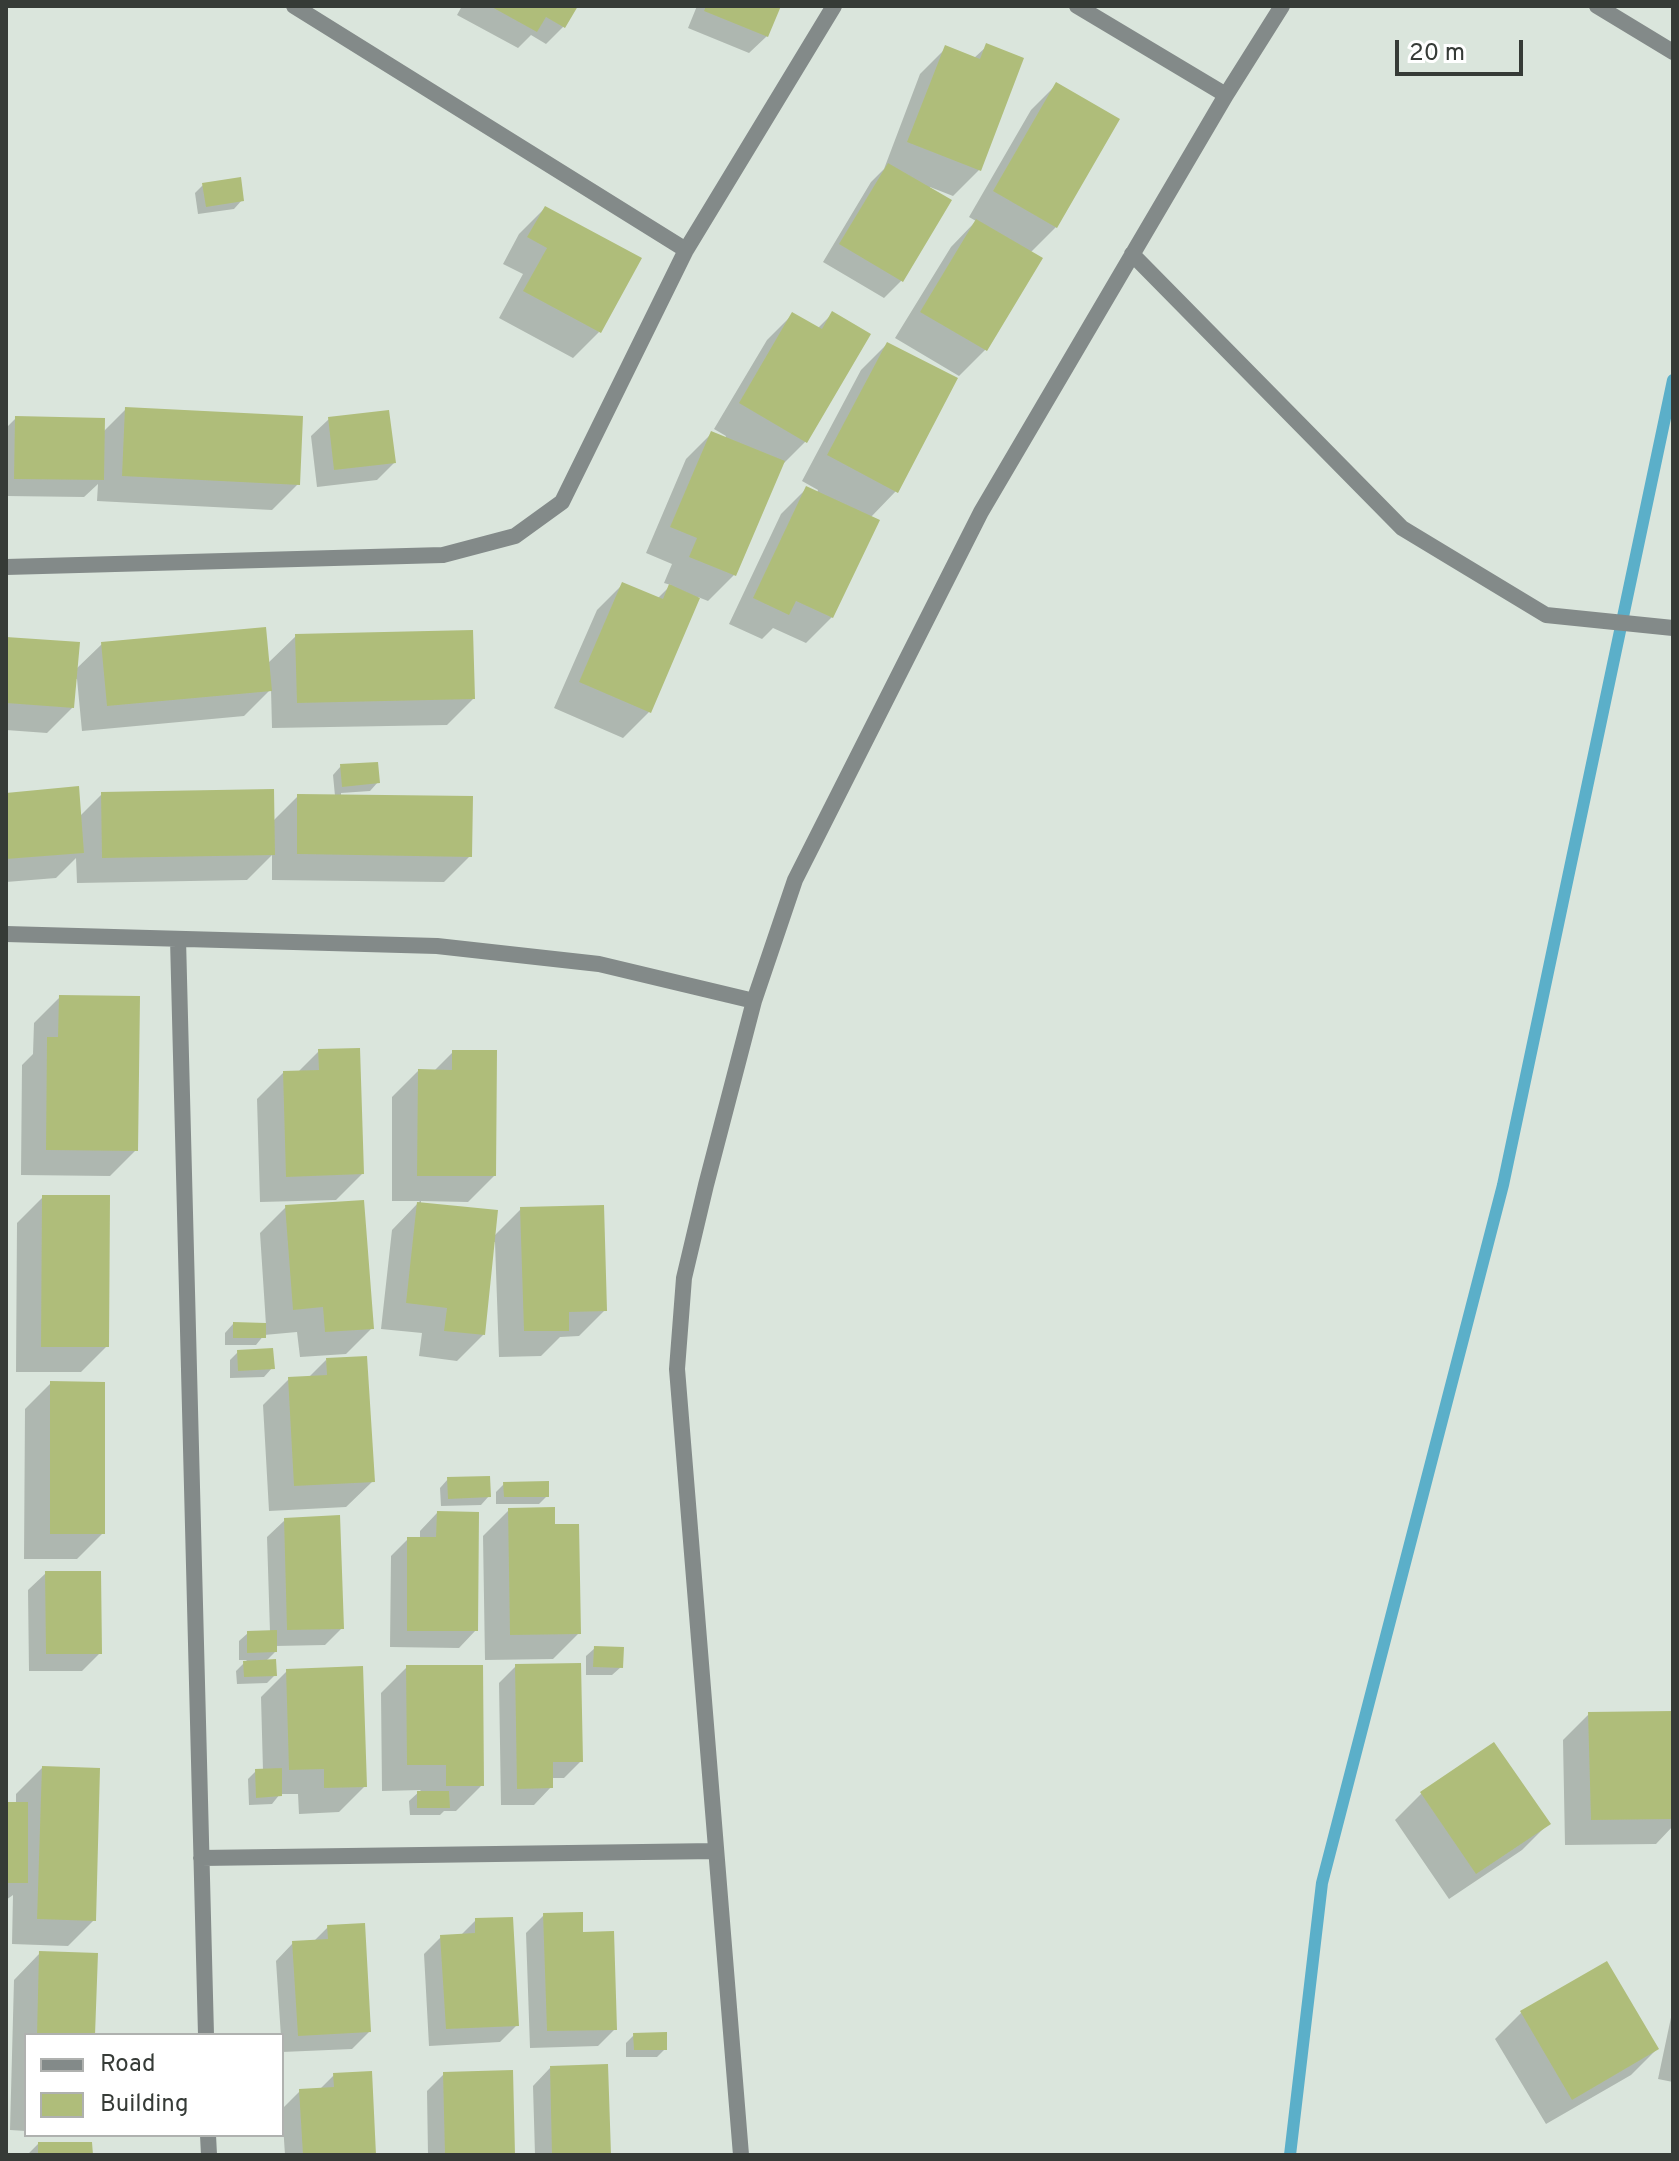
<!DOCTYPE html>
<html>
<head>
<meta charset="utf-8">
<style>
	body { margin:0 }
	#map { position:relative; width:1679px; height:2161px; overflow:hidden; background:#dae5dc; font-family:Overpass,sans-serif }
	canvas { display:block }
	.frame { position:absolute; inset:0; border:8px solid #363b37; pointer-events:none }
	.legend { position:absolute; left:24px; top:2033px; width:260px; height:104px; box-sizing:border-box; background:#fff; border:2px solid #afb1af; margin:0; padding:10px 14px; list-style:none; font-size:24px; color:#363b37 }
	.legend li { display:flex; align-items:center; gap:16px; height:40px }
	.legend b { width:40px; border:2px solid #afb1af }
	.scale { position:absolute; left:1395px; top:40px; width:128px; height:36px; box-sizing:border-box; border:4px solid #363b37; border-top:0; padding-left:10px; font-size:24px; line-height:28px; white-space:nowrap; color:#363b37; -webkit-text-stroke:6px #fff; paint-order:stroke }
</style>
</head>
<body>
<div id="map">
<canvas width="1679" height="2161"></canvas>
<div class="frame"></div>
<ul class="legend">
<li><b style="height:10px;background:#838a89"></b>Road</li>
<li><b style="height:22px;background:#afbd7a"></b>Building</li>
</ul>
<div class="scale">20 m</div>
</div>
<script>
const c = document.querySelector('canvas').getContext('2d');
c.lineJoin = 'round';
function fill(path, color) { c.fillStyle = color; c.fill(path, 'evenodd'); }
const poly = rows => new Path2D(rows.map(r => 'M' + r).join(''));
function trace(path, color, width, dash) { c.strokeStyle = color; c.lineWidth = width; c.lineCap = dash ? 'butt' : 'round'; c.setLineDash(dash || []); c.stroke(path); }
fill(poly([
	[462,6,575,6,564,26,546,44,531,35,518,48,457,15],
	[697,6,778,6,767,36,749,53,688,28],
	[987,46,979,170,953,196,930,187,901,281,884,298,823,262,871,182,884,169,920,74,946,48,973,59],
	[1057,84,1056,227,1030,253,1040,259,985,350,959,376,895,338,951,247,976,221,969,217,1031,110],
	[203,185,242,200,234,209,198,214,195,193],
	[545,208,599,332,573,358,499,318,523,274,503,264,519,234],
	[833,313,806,441,780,467,734,575,708,601,698,597,649,712,623,738,554,708,597,610,623,584,657,599,671,585,664,583,672,564,646,553,686,459,712,433,725,438,726,436,714,429,767,340,793,314,818,328],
	[887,344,896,491,870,518,832,617,806,643,773,628,762,639,729,624,781,514,807,488,817,493,818,490,802,481,861,370],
	[126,409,298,484,272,510,97,501,98,484,84,497,6,496,6,428,16,418,102,433],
	[329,419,394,463,377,480,317,487,311,436],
	[296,636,473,699,447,725,272,728,271,689,244,716,82,731,77,679,75,679,73,707,47,733,6,730,6,639,75,670,102,644,267,664],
	[341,766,378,782,370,791,341,793,341,796,470,856,444,882,272,880,272,855,247,880,77,883,76,858,56,878,6,882,6,795,79,817,102,794,273,821,298,796,335,796,333,775],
	[60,997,136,1150,110,1176,21,1175,22,1065,33,1054,34,1023],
	[319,1051,362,1174,336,1200,260,1202,257,1099,283,1073,298,1072],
	[453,1052,494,1176,468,1202,421,1201,421,1204,493,1237,521,1209,605,1310,579,1336,560,1337,541,1356,499,1357,495,1242,493,1242,483,1335,457,1361,419,1356,422,1333,381,1329,392,1230,420,1201,392,1201,392,1097,418,1071,433,1072],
	[43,1197,107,1346,81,1372,16,1372,17,1223],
	[286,1207,372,1328,346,1354,300,1357,297,1332,264,1335,256,1345,225,1345,225,1333,233,1324,266,1325,260,1233],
	[238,1352,272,1368,264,1377,230,1378,230,1360],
	[326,1360,373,1481,346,1507,269,1511,263,1405,289,1379,308,1378],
	[51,1383,103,1533,77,1559,24,1559,25,1409],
	[448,1479,489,1496,481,1505,441,1506,440,1488],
	[504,1484,547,1496,539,1504,496,1504,496,1492],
	[509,1510,553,1526,579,1633,553,1659,485,1660,483,1536],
	[437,1513,476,1630,459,1648,390,1647,391,1556,408,1539,420,1539,420,1531],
	[285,1520,342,1628,325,1645,275,1646,275,1652,265,1662,275,1675,267,1683,237,1684,236,1671,247,1660,239,1660,239,1641,248,1633,270,1632,267,1537],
	[46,1573,100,1653,82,1671,29,1671,28,1590],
	[595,1648,621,1667,612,1675,586,1675,586,1656],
	[516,1666,581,1761,564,1778,551,1778,551,1787,534,1805,501,1805,499,1683],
	[407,1667,482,1785,456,1811,444,1811,440,1815,410,1815,409,1801,421,1790,382,1791,381,1693],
	[287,1671,365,1786,339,1812,299,1814,298,1794,280,1794,272,1804,249,1805,248,1779,256,1771,263,1771,261,1697],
	[1673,1713,1673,1826,1656,1844,1565,1845,1563,1740,1589,1714],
	[1494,1745,1548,1824,1522,1850,1449,1899,1395,1820,1421,1794],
	[42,1768,94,1920,68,1946,12,1944,13,1895,6,1900,6,1804,16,1804,16,1794],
	[544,1915,582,1934,615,2029,598,2046,530,2048,526,1933],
	[476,1920,517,2025,500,2042,429,2046,424,1954,441,1937,460,1936],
	[328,1927,369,2032,352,2049,282,2052,276,1961,293,1943,313,1942],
	[40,1953,93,2035,26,2035,26,2131,10,2130,14,1980],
	[1606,1963,1657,2049,1631,2075,1546,2124,1495,2039,1521,2013],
	[1673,2008,1673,2082,1658,2079],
	[634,2035,665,2049,657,2057,626,2057,626,2043],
	[550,2068,609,2155,535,2155,533,2086],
	[444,2074,513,2155,428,2155,427,2091],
	[334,2075,374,2155,285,2155,282,2109,300,2091,319,2090],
	[38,2144,91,2155,27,2155]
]), '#0003');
trace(poly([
	[1290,2155,1322,1883,1503,1185,1673,380]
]), '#5bafc9', 12);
fill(poly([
	[490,6,578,6,565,28,546,17,537,32],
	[706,6,781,6,768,37,704,11],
	[986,43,1024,58,981,171,907,142,945,45,980,59],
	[1056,82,1120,119,1057,228,993,191],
	[888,163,952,200,903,282,839,244],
	[241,177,244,201,206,207,202,183],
	[545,206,642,258,601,333,523,291,547,248,527,237],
	[976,219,1043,258,987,351,920,312],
	[832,311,871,334,807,443,739,403,792,312,822,329],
	[887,342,958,378,898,493,827,455],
	[125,407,303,416,300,485,122,476],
	[389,410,396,463,334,470,328,417],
	[15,416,105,418,104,480,14,479],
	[711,431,785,461,736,576,689,557,697,538,670,527],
	[806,486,880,520,833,618,796,601,789,615,753,598],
	[622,582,663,599,669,584,700,598,651,713,579,682],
	[266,627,272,691,107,706,101,642],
	[473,630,475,699,297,703,295,634],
	[6,637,80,642,74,708,6,703],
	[378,762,380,783,342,787,340,764],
	[79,786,84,853,6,859,6,793],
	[274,789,275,855,102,858,101,792],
	[297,794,473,796,472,857,297,854],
	[59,995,140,996,138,1151,46,1150,47,1037,58,1037],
	[360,1048,364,1174,286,1177,283,1071,319,1070,318,1049],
	[452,1050,497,1050,496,1176,417,1176,418,1069,452,1070],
	[42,1195,110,1195,109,1347,41,1347],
	[364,1200,374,1329,325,1332,323,1307,293,1310,285,1205],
	[417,1202,498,1210,485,1335,444,1331,447,1308,406,1303],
	[604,1205,607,1311,569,1312,569,1331,524,1331,520,1207],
	[233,1322,266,1323,266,1338,233,1338],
	[273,1348,275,1369,238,1371,237,1350],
	[367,1356,375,1482,294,1486,288,1377,327,1375,326,1358],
	[50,1381,105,1382,105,1534,50,1534],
	[490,1476,491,1497,448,1499,447,1477],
	[549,1481,549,1497,504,1497,503,1482],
	[555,1507,555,1524,579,1524,581,1634,510,1635,508,1508],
	[437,1511,479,1512,478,1631,407,1631,407,1537,436,1537],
	[340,1515,344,1629,287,1630,284,1518],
	[45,1571,101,1571,102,1654,46,1654],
	[277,1630,277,1652,247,1653,247,1631],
	[594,1646,624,1647,623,1668,593,1667],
	[276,1659,277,1676,244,1677,243,1661],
	[581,1663,583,1762,553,1762,553,1788,517,1789,515,1664],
	[406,1665,483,1665,484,1786,446,1786,446,1765,407,1765],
	[363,1666,367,1787,324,1788,324,1769,289,1770,286,1669],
	[1673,1711,1673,1819,1591,1820,1588,1712],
	[1494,1742,1551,1824,1476,1874,1420,1792],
	[42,1766,100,1768,96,1921,37,1919],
	[282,1768,282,1796,256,1798,255,1769],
	[417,1791,449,1791,450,1808,417,1808],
	[6,1802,28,1802,28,1883,6,1883],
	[583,1912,583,1932,614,1931,617,2030,547,2031,543,1913],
	[513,1917,519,2026,446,2029,440,1935,475,1933,475,1918],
	[365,1923,371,2032,298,2036,292,1941,328,1939,327,1925],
	[39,1951,98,1953,95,2035,37,2035],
	[1607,1961,1659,2049,1572,2100,1520,2011],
	[667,2032,667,2050,634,2050,633,2033],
	[608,2064,611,2155,552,2155,550,2066],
	[513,2070,515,2155,445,2155,443,2072],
	[372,2071,376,2155,303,2155,299,2089,334,2087,333,2073],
	[38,2142,92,2142,93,2155,38,2155]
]), '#afbd7a');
trace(poly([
	[294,6,686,250],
	[1077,6,1226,95],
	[1597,6,1673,52],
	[1132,254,1402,528,1546,615,1673,628],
	[6,567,443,555,515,536,562,502,686,250,834,6],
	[6,934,437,946,599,964,754,1001],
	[178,939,206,2035],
	[201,1858,716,1851],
	[208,2135,209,2155],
	[741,2155,677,1369,684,1278,706,1185,754,1001,795,880,981,512,1226,95,1282,6]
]), '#838a89', 16);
</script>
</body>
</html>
